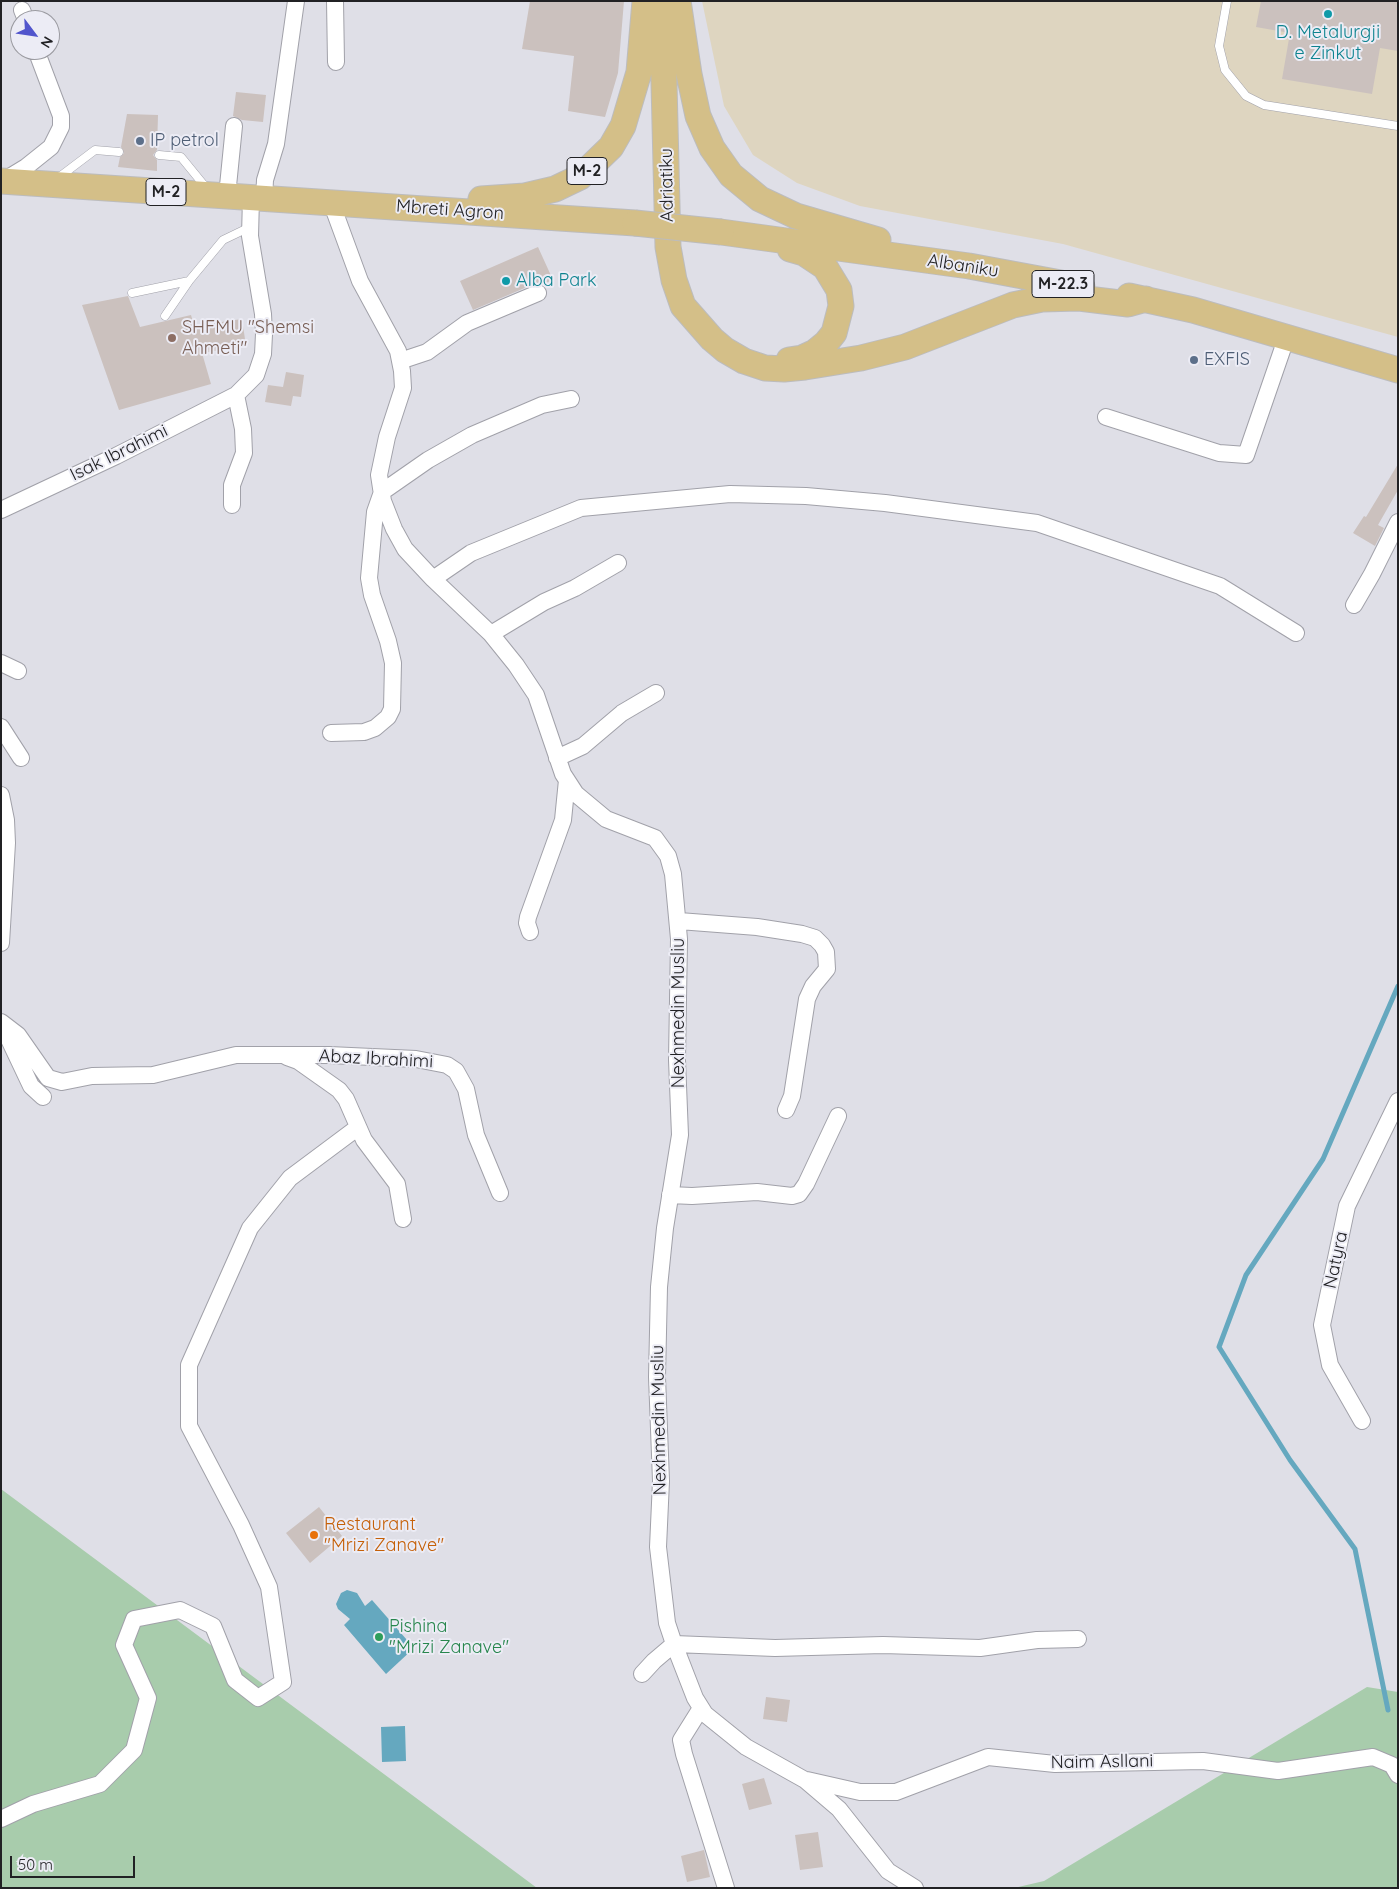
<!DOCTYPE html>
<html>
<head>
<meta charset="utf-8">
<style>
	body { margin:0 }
	#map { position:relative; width:1399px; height:1889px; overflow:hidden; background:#dfdfe7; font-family:Quicksand,sans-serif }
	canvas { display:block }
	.frame { position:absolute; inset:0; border:2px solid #212124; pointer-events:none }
	.north { position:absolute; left:10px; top:10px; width:50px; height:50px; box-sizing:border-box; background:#ececf5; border:1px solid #9b9ba1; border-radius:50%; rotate:121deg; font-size:14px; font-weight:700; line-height:20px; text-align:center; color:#212124 }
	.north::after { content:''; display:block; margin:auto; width:18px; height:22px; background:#5155cc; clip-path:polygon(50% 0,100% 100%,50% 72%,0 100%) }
	.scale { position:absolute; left:10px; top:1856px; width:125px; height:22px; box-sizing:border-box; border:2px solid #212124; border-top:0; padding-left:6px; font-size:15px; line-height:18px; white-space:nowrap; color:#212124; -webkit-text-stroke:4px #ececf5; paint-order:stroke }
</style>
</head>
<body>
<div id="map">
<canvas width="1399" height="1889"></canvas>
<div class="frame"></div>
<div class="north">N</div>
<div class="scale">50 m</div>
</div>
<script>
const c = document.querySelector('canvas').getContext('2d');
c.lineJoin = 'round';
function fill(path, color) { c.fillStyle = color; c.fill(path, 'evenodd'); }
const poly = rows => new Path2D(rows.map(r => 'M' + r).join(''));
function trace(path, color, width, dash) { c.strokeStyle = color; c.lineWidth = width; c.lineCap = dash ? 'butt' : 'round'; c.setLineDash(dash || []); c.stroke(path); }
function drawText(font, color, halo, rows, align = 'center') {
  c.font = font + ' Quicksand,sans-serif'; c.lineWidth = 4; c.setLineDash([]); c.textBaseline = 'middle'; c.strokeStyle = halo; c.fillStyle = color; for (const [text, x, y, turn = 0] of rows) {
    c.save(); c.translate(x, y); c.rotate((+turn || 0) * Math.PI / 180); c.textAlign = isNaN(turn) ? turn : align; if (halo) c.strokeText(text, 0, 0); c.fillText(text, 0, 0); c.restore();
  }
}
fill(poly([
	[702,1,1398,1,1398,337,1063,244,860,206,797,183,753,155,724,106]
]), '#ded5c0');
fill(poly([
	[1,1489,537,1888,1,1888],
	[1367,1687,1398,1692,1398,1888,1014,1888,1044,1881]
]), '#a8ccac');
fill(poly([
	[347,1590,357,1593,365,1606,372,1600,414,1648,386,1674,344,1625,350,1619,338,1609,336,1604,341,1593],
	[405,1726,406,1761,382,1762,381,1727]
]), '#65a8bf');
trace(poly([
	[1388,1710,1355,1549,1290,1460,1219,1347,1246,1275,1323,1159,1398,986]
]), '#65a8bf', 5);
fill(poly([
	[530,1,624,1,618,73,605,117,568,111,574,56,522,49],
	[1261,1,1398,1,1398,51,1380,48,1372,94,1282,79,1290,33,1256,27],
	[236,92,266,95,263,122,242,120,233,116],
	[127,114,158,115,157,150,153,155,157,160,157,171,118,167,120,157,124,153,121,147],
	[538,247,553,280,543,284,534,284,473,310,460,281],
	[128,296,140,327,191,315,194,326,242,319,246,346,202,353,211,384,119,410,82,305],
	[286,372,304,375,301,397,293,396,291,406,265,402,268,385,283,387],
	[1398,464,1398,490,1378,525,1384,528,1375,546,1353,533,1364,516,1366,517],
	[319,1507,342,1536,310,1563,286,1533],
	[766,1697,790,1700,787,1722,763,1719],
	[764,1778,772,1804,749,1810,742,1784],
	[818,1832,823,1867,800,1870,795,1835],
	[704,1850,710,1877,687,1882,681,1856]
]), '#cbc1be');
const lane = poly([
	[1227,1,1219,46,1225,70,1246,96,1264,105,1398,126],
	[159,155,181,157,208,190],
	[58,178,95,150,119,152],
	[132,293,189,281,223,240,250,227],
	[165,316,189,281]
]);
const street = poly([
	[335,1,336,62],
	[22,10,26,20],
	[3,181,26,167,51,147,61,127,61,116,36,50],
	[227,196,234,126],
	[264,199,265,180,276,144,296,1],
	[331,202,360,281,398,351,402,371,403,388,387,437,379,475,383,501,394,529,405,549,433,579,491,634,516,665,536,695,563,774,576,794,606,819,655,838,668,856,673,874,679,939,677,1060,680,1135,665,1228,659,1287,657,1377,661,1481,658,1547,667,1623,674,1644,695,1698,705,1714,746,1747,805,1780,839,1809,888,1871,915,1888],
	[400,361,427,352,467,323,538,293],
	[1106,417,1219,453,1246,455,1287,336],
	[232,505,232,485,244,453,243,429,236,395],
	[1,510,116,456,236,395,256,375,263,354,264,334,263,314,250,236,251,198],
	[433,579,471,553,581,508,730,494,806,496,885,503,1037,523,1220,586,1296,633],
	[1354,605,1372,574,1398,522],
	[491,634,544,602,575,588,618,563],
	[1,663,18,671],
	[1,727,21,758],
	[331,733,364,732,375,728,388,717,392,709,393,663,388,641,372,595,369,578,375,512,382,492,428,460,472,435,542,405,571,399],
	[557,758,583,746,622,713,656,693],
	[1,795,6,820,7,843,1,943],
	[679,921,757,927,802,934,815,938,822,945,826,952,827,969,813,986,807,999,792,1096,786,1110],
	[530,932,527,923,528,917,563,820,567,780],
	[1,1022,18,1035,48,1078,62,1082,92,1076,153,1075,236,1055,329,1055,416,1059,447,1065,456,1071,466,1089,476,1135,500,1193],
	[5,1031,31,1086,43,1097],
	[287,1057,298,1061,339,1090,346,1099,364,1140,397,1184,403,1219],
	[670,1195,692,1196,757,1192,792,1196,799,1194,806,1184,838,1116],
	[1362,1421,1330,1365,1322,1325,1347,1206,1398,1101],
	[642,1674,654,1661,674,1644,775,1648,883,1645,980,1648,1037,1640,1078,1639],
	[701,1708,681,1740,684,1754,726,1888],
	[807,1780,860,1792,896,1792,988,1757,1055,1764,1203,1761,1278,1771,1373,1757,1392,1765,1398,1775],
	[1,1819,33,1804,100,1784,134,1750,148,1698,124,1645,134,1619,180,1610,213,1626,235,1680,258,1698,283,1682,269,1587,241,1525,189,1426,189,1365,250,1228,290,1178,357,1128]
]);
const primary = poly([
	[662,1,668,247,674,280,683,306,712,339,725,350,744,361,765,368,784,369,805,367,861,358,905,347,1013,305,1042,299,1079,298,1128,304,1146,299],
	[678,1,689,74,698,116,712,148,731,175,760,199,796,216,878,240],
	[1,181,635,223],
	[481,199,525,196,555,189,580,177,611,147,623,126,639,72,645,1],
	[721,232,969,266,1082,287],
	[1129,296,1193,310,1398,370],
	[789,360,802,358,815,352,826,343,834,333,841,306,839,290,825,267,804,253,790,249]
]);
trace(lane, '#a1a1a9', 9);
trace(street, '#a1a1a9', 18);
trace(primary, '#bcbcbd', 27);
trace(lane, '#fff', 8);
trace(street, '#fff', 16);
trace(primary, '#d4bf88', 25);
const primaryBridge = poly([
	[635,223,721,232]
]);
trace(primaryBridge, '#bcbcbd', 27, []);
trace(primaryBridge, '#d4bf88', 25);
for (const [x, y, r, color] of [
	[1328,14,5,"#0f9aa8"],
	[140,141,5,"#5c6f8a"],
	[506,281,5,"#0f9aa8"],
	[172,338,5,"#8d6e63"],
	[1194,360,5,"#5c6f8a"],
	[314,1535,5,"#e8710a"],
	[379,1637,5,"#2e9e5b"]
]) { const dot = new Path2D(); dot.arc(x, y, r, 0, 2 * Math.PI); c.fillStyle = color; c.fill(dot); trace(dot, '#ececf5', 2); }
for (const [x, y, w] of [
	[587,171,40],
	[166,192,40],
	[1063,284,62]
]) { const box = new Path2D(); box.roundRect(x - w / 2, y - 13.5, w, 27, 4); c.fillStyle = '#ececf5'; c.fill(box); trace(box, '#212124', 1); }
drawText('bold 16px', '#212124', null, [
	["M-2",587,171],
	["M-2",166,192],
	["M-22.3",1063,284]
]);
drawText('18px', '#0d838f', '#ececf5', [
	["D. Metalurgji",1328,33],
	["e Zinkut",1328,54],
	["Alba Park",516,281,"left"]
]);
drawText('18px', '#4e5e75', '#ececf5', [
	["IP petrol",150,141],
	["EXFIS",1204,360]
], 'left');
drawText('18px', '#212124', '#ececf5', [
	["Adriatiku",667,185,-91],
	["Mbreti Agron",450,210,4],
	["Albaniku",963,266,9],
	["Isak Ibrahimi",119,453,-26],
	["Nexhmedin Musliu",679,1013,-90],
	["Abaz Ibrahimi",376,1059,3],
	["Natyra",1336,1260,-78],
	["Nexhmedin Musliu",659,1420,-91],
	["Naim Asllani",1102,1762,-1]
]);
drawText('18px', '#785e54', '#ececf5', [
	["SHFMU \"Shemsi",182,328],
	["Ahmeti\"",182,349]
], 'left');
drawText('18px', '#c56008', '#ececf5', [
	["Restaurant",324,1525],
	["\"Mrizi Zanave\"",324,1546]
], 'left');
drawText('18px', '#27864d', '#ececf5', [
	["Pishina",389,1627],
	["\"Mrizi Zanave\"",389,1648]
], 'left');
</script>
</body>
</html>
